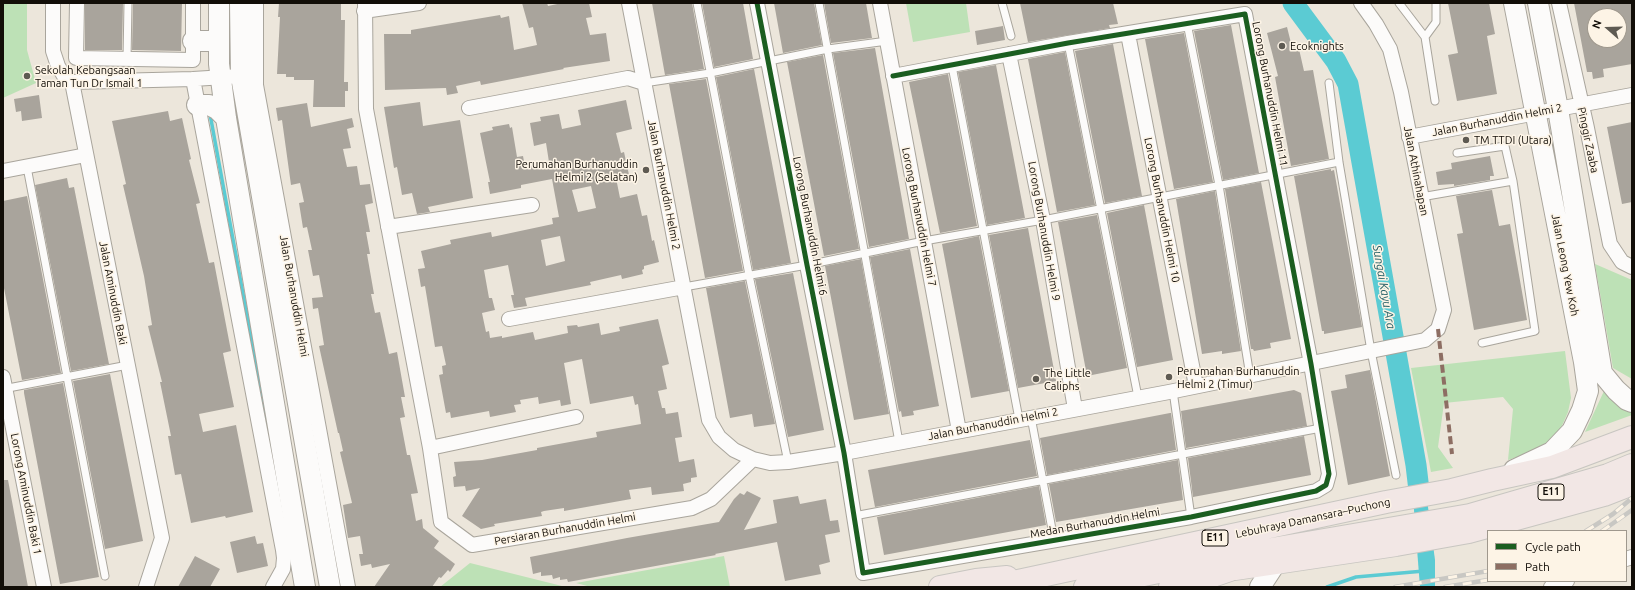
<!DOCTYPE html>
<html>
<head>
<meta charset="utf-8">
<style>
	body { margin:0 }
	#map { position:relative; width:1635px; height:590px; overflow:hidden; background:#ece6db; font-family:Ubuntu,sans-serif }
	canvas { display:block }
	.frame { position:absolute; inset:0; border:4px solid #120e08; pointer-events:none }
	.legend { position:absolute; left:1487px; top:530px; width:140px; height:52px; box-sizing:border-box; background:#fdf4e6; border:1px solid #9f988d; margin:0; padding:5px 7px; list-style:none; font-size:12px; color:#120e08 }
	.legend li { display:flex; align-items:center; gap:8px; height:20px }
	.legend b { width:20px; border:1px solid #9f988d }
	.north { position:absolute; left:1587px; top:8px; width:40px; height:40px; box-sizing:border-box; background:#fdf4e6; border:1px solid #9f988d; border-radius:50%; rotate:290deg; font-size:11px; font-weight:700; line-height:16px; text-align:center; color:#120e08 }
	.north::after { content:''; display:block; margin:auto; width:14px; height:18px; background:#5e5a52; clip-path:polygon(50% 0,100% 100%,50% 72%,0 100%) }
</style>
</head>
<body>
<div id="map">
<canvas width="1635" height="590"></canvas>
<div class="frame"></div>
<ul class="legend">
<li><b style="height:5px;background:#1b5e20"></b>Cycle path</li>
<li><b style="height:5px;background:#8d6e63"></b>Path</li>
</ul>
<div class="north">N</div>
</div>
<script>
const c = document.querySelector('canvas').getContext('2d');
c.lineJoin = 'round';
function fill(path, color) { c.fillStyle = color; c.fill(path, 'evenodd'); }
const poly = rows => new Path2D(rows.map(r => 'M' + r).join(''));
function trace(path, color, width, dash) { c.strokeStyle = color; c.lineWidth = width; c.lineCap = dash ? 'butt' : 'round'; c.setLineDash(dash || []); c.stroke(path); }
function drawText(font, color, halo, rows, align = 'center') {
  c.font = font + ' Ubuntu,sans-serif'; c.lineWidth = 3; c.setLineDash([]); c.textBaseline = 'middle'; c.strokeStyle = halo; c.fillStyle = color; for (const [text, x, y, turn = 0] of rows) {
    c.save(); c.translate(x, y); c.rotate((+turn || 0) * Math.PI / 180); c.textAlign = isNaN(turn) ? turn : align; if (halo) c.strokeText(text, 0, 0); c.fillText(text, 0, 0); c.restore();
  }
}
fill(poly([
	[3,3,27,3,27,50,36,83,3,98],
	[906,3,966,3,970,32,913,42],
	[1595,264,1632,280,1632,379,1613,368],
	[1565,351,1571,398,1568,412,1561,428,1549,441,1532,452,1508,460,1513,409,1503,397,1444,403,1438,447,1453,468,1431,472,1411,368],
	[1604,391,1632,405,1632,415,1585,432],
	[724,556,730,587,591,587,576,583],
	[470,563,566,587,440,587]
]), '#bde1b6');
fill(poly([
	[1423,469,1435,560,1435,587,1420,587,1411,472]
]), '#5bcbd3');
trace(poly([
	[210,114,268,430],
	[1327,587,1356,577,1424,571]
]), '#5bcbd3', 3.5);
trace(poly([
	[1293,3,1336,61,1348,84,1416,465,1420,499]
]), '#5bcbd3', 21);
fill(poly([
	[85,3,123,3,122,50,85,50],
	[133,3,182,3,181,51,132,50],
	[279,3,341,3,341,20,345,20,344,82,348,82,348,91,345,91,345,107,313,107,314,80,294,80,294,77,286,77,286,74,277,74,280,17,278,17],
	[522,3,547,3,548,6,562,3,589,3,592,17,586,18,590,35,606,33,610,61,563,68,564,69,481,85,480,81,456,86,458,93,447,95,446,88,385,90,384,34,411,34,411,30,500,15,501,18,509,16,514,50,537,45,533,27,529,28],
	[652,3,692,3,704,69,665,75],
	[702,3,743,3,753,59,714,67],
	[774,3,814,3,822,45,783,53],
	[824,3,866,3,872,38,831,43],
	[1020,3,1113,3,1118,24,1109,25,1110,28,1028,42],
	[1448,3,1489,3,1495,34,1487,36,1497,94,1457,101,1448,55,1458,53],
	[1574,3,1632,3,1632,64,1603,69,1604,77,1593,79,1592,72,1587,72],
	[1595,16,1619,16,1619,40,1595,40],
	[1231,25,1259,173,1223,180,1194,31],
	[1003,26,1005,40,977,45,975,31],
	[1287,27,1291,43,1294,42,1296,50,1299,49,1304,71,1313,70,1329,159,1291,166,1275,77,1278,76,1267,33],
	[1184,33,1213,182,1174,189,1145,39],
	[1113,44,1142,196,1105,203,1075,51],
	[875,48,909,239,869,247,833,53],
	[1065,52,1095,205,1057,212,1028,59],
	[823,55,859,249,824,256,787,62],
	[996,65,1025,218,987,225,958,72],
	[754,69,791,263,753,270,716,77],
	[948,74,977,226,940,233,909,82],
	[706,79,743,271,705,278,669,84],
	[39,95,42,118,22,121,21,111,16,112,14,99],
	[626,100,632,129,616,133,621,153,624,152,629,175,616,178,620,198,637,194,642,216,647,215,652,241,654,240,659,262,644,266,644,269,642,270,643,274,622,279,621,275,590,282,591,285,525,298,527,306,514,308,511,295,514,295,508,265,484,270,489,298,492,298,495,310,482,313,486,332,489,331,490,338,502,336,502,338,533,332,535,340,568,333,567,326,577,325,578,327,599,323,601,335,620,331,619,327,658,319,669,364,662,366,667,389,658,391,662,408,665,408,666,414,678,412,682,437,675,438,679,462,694,459,697,477,691,478,691,482,683,484,684,491,652,495,651,487,629,490,631,499,564,511,564,508,544,511,541,512,542,516,494,524,495,526,481,529,462,516,480,488,466,491,465,486,454,487,453,477,456,476,454,462,482,460,537,450,537,448,597,437,596,432,641,424,638,404,635,405,633,396,590,404,582,359,564,363,571,404,561,406,560,400,539,404,538,397,520,400,521,404,514,405,516,412,490,417,489,411,451,418,450,412,446,413,439,375,443,374,442,366,446,365,442,346,435,347,425,286,421,287,418,269,425,268,421,251,451,244,450,240,491,232,492,237,553,224,552,218,559,217,552,179,521,185,521,188,490,194,488,182,490,182,480,133,493,130,492,127,509,124,510,128,512,127,517,157,523,156,525,167,549,162,546,143,534,146,530,123,541,121,540,117,559,114,562,129,581,125,578,110],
	[591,186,596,208,578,212,572,190],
	[560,236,565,261,546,266,541,240],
	[420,102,423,126,460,120,473,198,428,207,430,212,417,214,412,193,402,195,397,167,394,168,384,107],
	[307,103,311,127,352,118,354,127,347,129,351,148,343,149,347,167,357,166,360,185,370,184,373,203,365,205,370,232,366,232,370,254,367,254,374,294,371,294,375,313,380,312,389,354,397,352,405,397,401,397,405,417,400,418,407,455,410,455,418,493,411,494,416,521,422,519,423,528,439,541,434,548,455,564,450,572,448,570,441,578,439,577,432,587,374,587,390,564,372,568,371,564,361,566,359,554,363,554,360,536,348,538,343,505,352,503,340,452,343,451,339,433,338,433,319,346,324,345,318,308,313,309,312,298,323,297,319,275,313,276,308,250,312,250,307,227,303,228,299,203,304,202,300,183,291,185,282,120,278,121,276,108],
	[168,111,170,121,182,118,191,159,189,160,200,203,196,204,209,263,214,262,231,351,223,353,234,407,199,414,203,432,236,425,253,512,226,518,225,516,191,523,181,474,175,475,168,436,171,436,160,382,162,382,148,326,152,325,144,276,123,185,126,184,112,121],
	[1632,122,1632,202,1622,204,1607,127],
	[1490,156,1494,176,1490,176,1490,180,1454,186,1454,184,1438,185,1436,172,1452,169,1451,163],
	[1331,169,1331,171,1334,170,1362,327,1324,334,1324,331,1322,331,1294,176],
	[67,178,69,188,74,187,109,364,71,371,35,185],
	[1261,182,1291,339,1270,343,1271,348,1254,351,1253,349,1251,349,1225,189],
	[1492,190,1499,226,1510,224,1527,320,1474,330,1457,234,1463,233,1456,196],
	[1215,191,1241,351,1222,354,1222,351,1202,354,1176,199],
	[27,196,61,373,22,380,3,283,3,201],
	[1144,205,1173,360,1137,367,1107,213],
	[1097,215,1127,368,1087,376,1058,222],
	[1028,228,1056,381,1018,388,989,235],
	[979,236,1009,391,971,398,942,244],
	[910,249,939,406,913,411,914,415,902,417,901,411,899,412,870,257],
	[861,259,889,414,854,420,825,266],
	[793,273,824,430,788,437,755,279],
	[745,281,775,424,754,427,752,414,730,418,706,288],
	[1370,370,1390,476,1348,485,1331,391,1347,388,1345,375],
	[110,374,143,541,105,549,73,381],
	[63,383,99,577,60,584,24,393,24,390],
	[1294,390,1301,393,1307,426,1186,448,1181,411],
	[1170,413,1171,413,1176,450,1047,475,1040,438],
	[1304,436,1311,475,1193,497,1188,458],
	[1030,440,1037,476,875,507,868,470],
	[1178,460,1183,500,1056,522,1049,484],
	[3,480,8,480,28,587,3,587],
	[1039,486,1046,525,884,555,877,517],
	[747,491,761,498,744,530,777,523,773,500,798,496,800,504,826,499,830,521,838,520,840,532,825,535,830,562,819,565,821,574,785,581,777,542,715,554,716,555,568,582,567,579,560,580,560,577,553,579,552,575,541,576,541,572,533,574,530,557,627,538,719,522,734,499,740,493,744,495],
	[255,536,257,544,263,543,268,566,237,573,230,542],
	[195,556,220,569,210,587,178,587]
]), '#a9a49c');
const lane = poly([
	[697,3,749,275,788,462],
	[819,3,899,442],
	[1002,3,1011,36],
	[1399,3,1425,37],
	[1187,23,1219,185,1250,376],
	[1068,43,1138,397],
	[127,59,128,3],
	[952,66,1019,419],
	[644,83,710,73,828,49,887,41],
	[1329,83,1339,162,1371,351,1396,475],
	[1435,101,1425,37,1436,22,1436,3],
	[1457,153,1505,146,1513,181,1535,331,1482,343],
	[27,167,105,576],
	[1421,197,1513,181],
	[684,287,807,265,924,241,1043,220,1339,162],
	[3,389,128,365],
	[1173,391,1191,517],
	[1031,417,1054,540],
	[854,516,1321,428]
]);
const street = poly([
	[53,3,53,51,58,66,64,76,72,82,162,538,146,587],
	[77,3,76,58,193,60,193,3],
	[256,3,256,85,348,587],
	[365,3,366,109,430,448,441,522,472,545,692,508,711,499,753,459],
	[629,3,709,420,719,437,734,450,753,459,770,463,788,462,844,453,1169,392,1425,340,1438,329,1444,310,1401,92,1390,49,1376,24,1361,3],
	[757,3,807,265,844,453,863,573,1191,517,1316,491,1326,485,1329,474,1311,364,1245,14,1068,43,893,76],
	[880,3,959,431],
	[1559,3,1587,128,1610,244,1622,262,1632,267],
	[364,11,419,3],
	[1128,34,1196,386],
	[1009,54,1043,220,1075,409],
	[193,79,283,550,284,558,283,569,273,587],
	[72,82,193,79,241,76],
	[469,108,628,78,644,83],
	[1409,137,1632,95],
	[3,171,86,155],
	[388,227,532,205],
	[509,319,684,287],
	[3,377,44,587],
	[430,448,576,417],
	[1626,559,1632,557],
	[1551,587,1567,581]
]);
const secondary = poly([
	[219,3,219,64,226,118,305,587],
	[240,3,241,76,330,587],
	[1514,3,1584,362,1588,391,1582,410,1572,431,1552,452,1514,470],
	[1538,3,1558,109,1602,373,1616,390,1627,400,1632,402],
	[193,41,219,41],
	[197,105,209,105,217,109,226,118],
	[1260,587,1275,564]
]);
const highway = poly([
	[1235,569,1396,545,1469,532,1604,495,1632,484],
	[940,587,976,580,1007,577],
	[990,587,1386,502,1452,490,1492,480,1552,467,1632,437],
	[1085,587,1266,550,1470,515,1608,475,1632,465],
	[1170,587,1198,581,1230,570]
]);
trace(lane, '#a9a59c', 9);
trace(street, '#a9a59c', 16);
trace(secondary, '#a9a59c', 22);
trace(highway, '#c8c6c1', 24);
trace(lane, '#fcfbfa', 7);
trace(street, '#fcfbfa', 14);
trace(secondary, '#fcfbfa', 20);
trace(highway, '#f2e7e5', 22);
const rail = poly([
	[1586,531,1613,514,1632,498],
	[1602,531,1632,510],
	[1395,587,1488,571],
	[1445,587,1488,580]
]);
trace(rail, '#c8c7c3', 4.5);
trace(rail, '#fdf4e6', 3, [9]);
trace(poly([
	[1438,329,1452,454]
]), '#8d6e63', 4, [8, 4]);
trace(poly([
	[757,3,807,265,844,453,863,573,1191,517,1316,491,1326,485,1329,474,1311,364,1245,14,1068,43,893,76]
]), '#1b5e20', 5);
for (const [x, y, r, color] of [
	[1282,46,4,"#5e5a52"],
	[27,76,4,"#5e5a52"],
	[1466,140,4,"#5e5a52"],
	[646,170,4,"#5e5a52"],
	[1169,377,4,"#5e5a52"],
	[1036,379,4,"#5e5a52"]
]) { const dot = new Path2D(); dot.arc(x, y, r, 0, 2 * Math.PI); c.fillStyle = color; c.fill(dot); trace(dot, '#fdf4e6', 1.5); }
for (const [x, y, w] of [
	[1551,492,26],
	[1215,538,26]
]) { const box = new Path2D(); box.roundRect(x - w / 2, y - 8, w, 16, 3); c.fillStyle = '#fdf4e6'; c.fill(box); trace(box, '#120e08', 1); }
drawText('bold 10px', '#120e08', null, [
	["E11",1551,492],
	["E11",1215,538]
]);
drawText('11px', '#120e08', '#fdf4e6', [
	["Ecoknights",1290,46],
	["Sekolah Kebangsaan",35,70],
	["Taman Tun Dr Ismail 1",35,83],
	["TM TTDI (Utara)",1474,140],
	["Perumahan Burhanuddin",638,164,"right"],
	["Helmi 2 (Selatan)",638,177,"right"],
	["Perumahan Burhanuddin",1177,371],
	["Helmi 2 (Timur)",1177,384],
	["The Little",1044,373],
	["Caliphs",1044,386]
], 'left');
drawText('11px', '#120e08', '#fdf4e6', [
	["Lorong Burhanuddin Helmi 11",1270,94,79],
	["Jalan Burhanuddin Helmi 2",1497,120,-11],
	["Pinggir Zaaba",1588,140,78],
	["Jalan Athinahapan",1416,171,79],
	["Jalan Burhanuddin Helmi 2",664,185,79],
	["Lorong Burhanuddin Helmi 10",1162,210,79],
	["Lorong Burhanuddin Helmi 7",919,217,79],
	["Lorong Burhanuddin Helmi 6",810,226,79],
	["Lorong Burhanuddin Helmi 9",1044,231,80],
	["Jalan Leong Yew Koh",1565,265,79],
	["Jalan Aminuddin Baki",113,293,79],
	["Jalan Burhanuddin Helmi",294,296,80],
	["Jalan Burhanuddin Helmi 2",993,424,-11],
	["Lorong Aminuddin Baki 1",26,494,79],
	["Lebuhraya Damansara–Puchong",1313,518,-12],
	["Medan Burhanuddin Helmi",1095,523,-10],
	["Persiaran Burhanuddin Helmi",565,529,-10]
]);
drawText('italic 12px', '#266066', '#fdf4e6', [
	["Sungai Kayu Ara",1384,287,80]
]);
</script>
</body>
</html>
